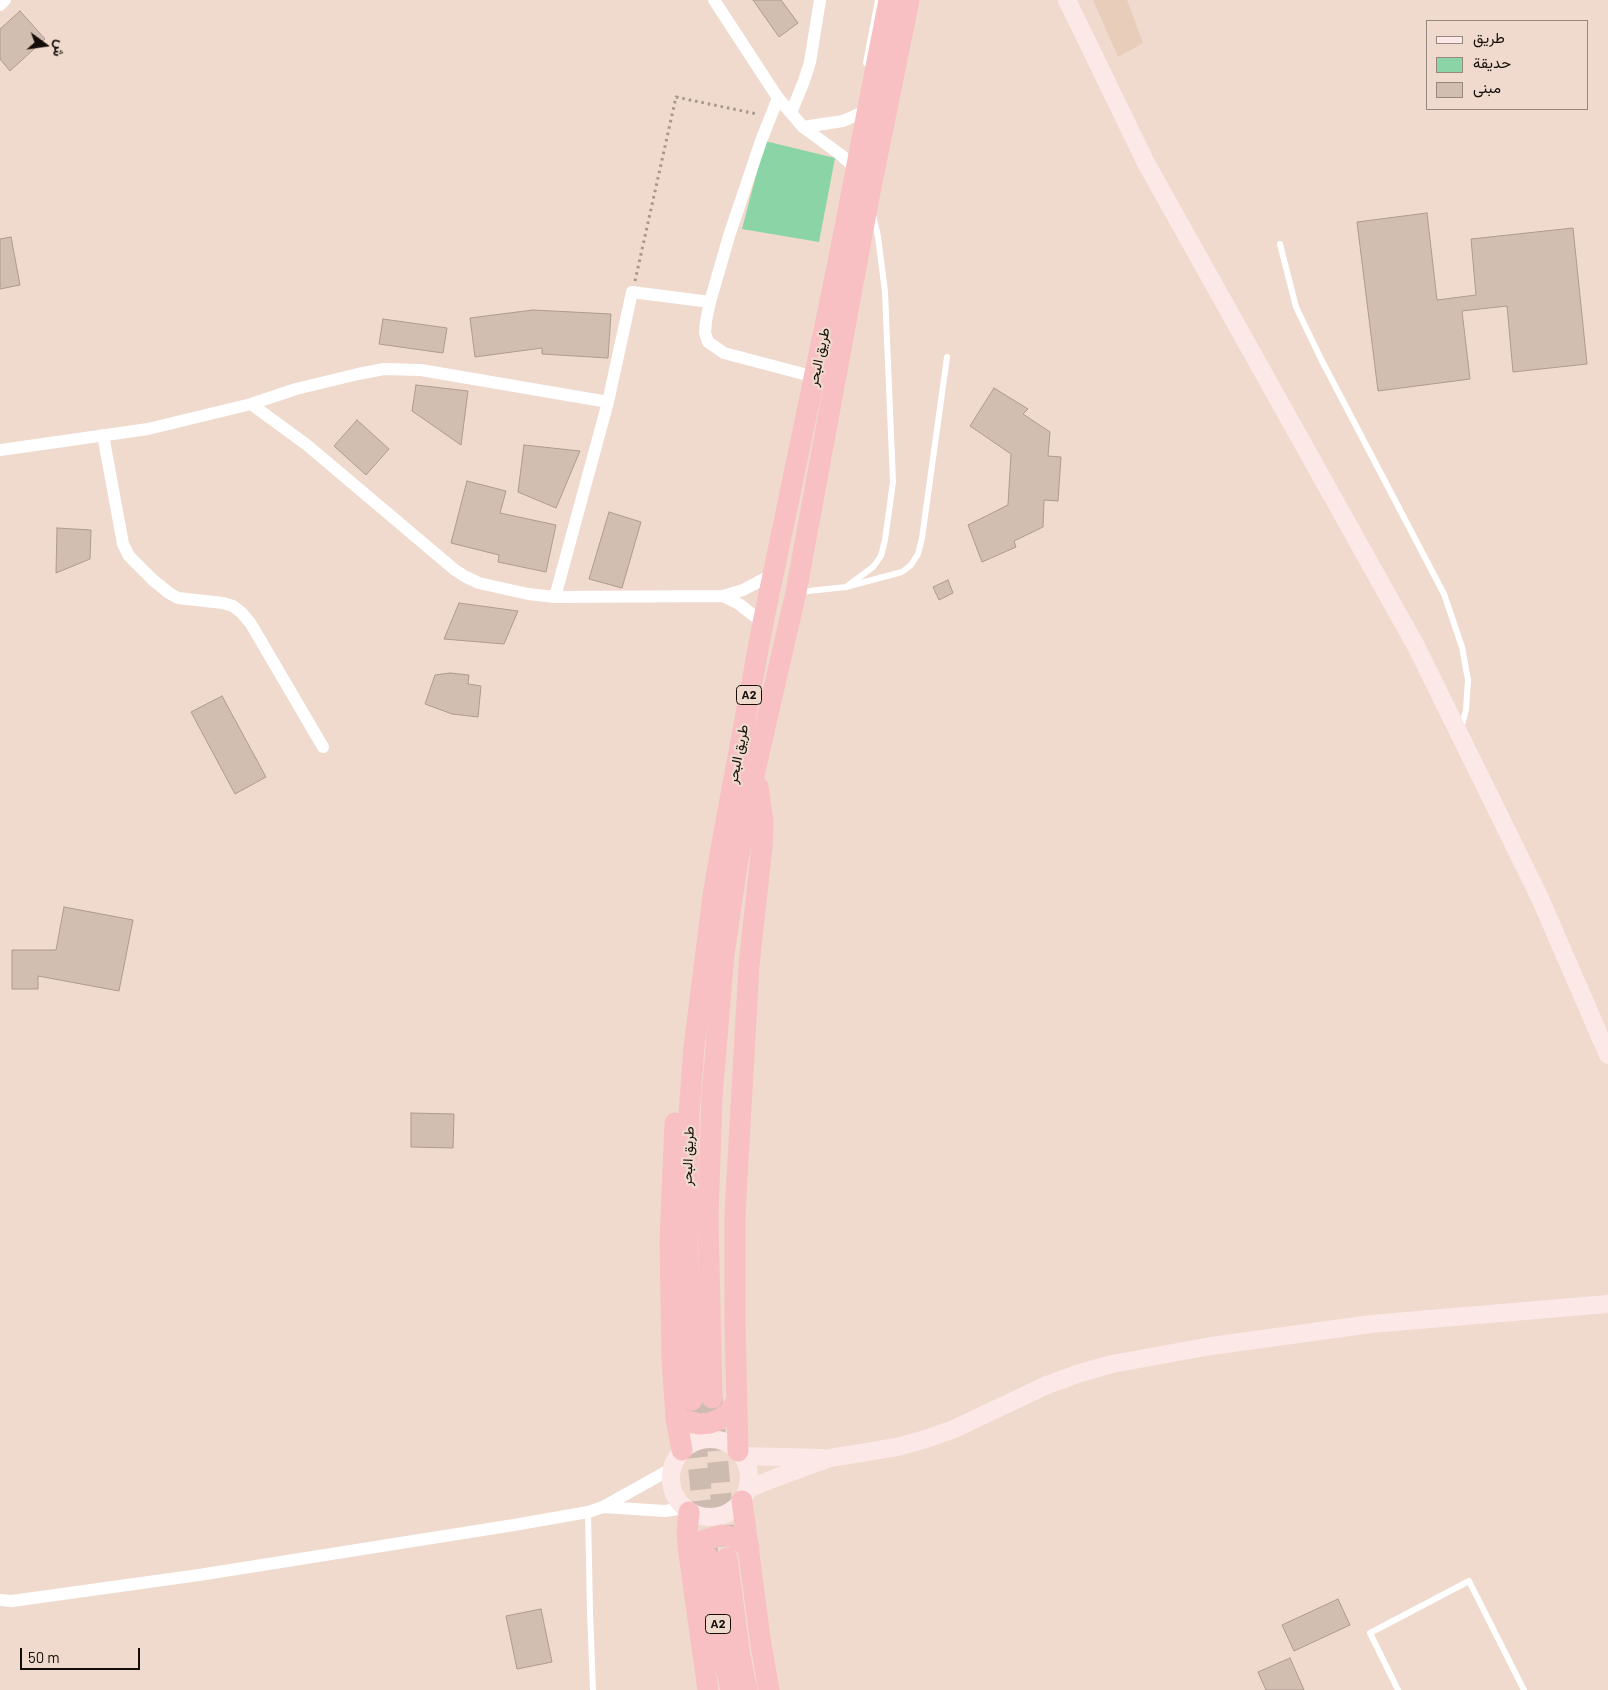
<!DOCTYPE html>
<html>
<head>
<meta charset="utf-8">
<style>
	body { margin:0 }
	#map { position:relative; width:1608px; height:1690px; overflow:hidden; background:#efdacd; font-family:Barlow,Vazirmatn,sans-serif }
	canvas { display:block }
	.legend { position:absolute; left:1426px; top:20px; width:162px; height:90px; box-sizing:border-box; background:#efdacd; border:1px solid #97887f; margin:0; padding:6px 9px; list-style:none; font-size:15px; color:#140d09 }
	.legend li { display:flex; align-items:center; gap:10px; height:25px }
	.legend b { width:25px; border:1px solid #97887f }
	.north { position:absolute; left:20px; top:20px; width:50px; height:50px; -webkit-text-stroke:4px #efdacd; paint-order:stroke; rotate:104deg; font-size:14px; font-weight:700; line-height:20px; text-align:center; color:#140d09 }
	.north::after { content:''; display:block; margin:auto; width:18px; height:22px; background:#140d09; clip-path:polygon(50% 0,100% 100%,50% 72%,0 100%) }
	.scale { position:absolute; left:20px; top:1648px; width:120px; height:22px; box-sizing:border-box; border:2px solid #140d09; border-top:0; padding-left:6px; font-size:15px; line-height:18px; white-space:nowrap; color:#140d09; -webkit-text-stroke:4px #efdacd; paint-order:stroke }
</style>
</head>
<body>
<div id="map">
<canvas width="1608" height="1690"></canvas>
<ul class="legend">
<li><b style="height:6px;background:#fde8e8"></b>طريق</li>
<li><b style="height:14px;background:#8bd4a5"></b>حديقة</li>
<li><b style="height:14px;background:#d2beb1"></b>مبنى</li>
</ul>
<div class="north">ش</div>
<div class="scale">50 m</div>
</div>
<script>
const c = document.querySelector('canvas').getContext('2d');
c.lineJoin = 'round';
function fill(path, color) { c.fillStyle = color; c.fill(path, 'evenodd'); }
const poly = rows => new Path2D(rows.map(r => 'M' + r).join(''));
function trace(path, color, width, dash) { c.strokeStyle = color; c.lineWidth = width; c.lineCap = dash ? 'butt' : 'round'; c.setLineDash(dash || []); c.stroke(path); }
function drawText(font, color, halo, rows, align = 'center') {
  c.font = font + ' Barlow,Vazirmatn,sans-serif'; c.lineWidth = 4.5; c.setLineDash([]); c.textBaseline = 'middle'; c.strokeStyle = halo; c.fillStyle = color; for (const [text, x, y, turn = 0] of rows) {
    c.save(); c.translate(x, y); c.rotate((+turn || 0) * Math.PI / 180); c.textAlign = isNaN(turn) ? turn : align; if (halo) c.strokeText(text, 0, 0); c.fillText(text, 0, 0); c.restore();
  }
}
fill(poly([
	[1093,0,1127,0,1143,43,1118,57]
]), '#e8cdbb');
fill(poly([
	[765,141,835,158,819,242,742,229]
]), '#8bd4a5');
const building = poly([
	[753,0,781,0,798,23,779,37,753,0],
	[20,11,45,39,10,71,0,59,0,29,20,11],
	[1427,213,1437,300,1476,295,1471,239,1573,228,1587,364,1513,372,1507,306,1462,311,1470,379,1378,391,1357,222,1427,213],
	[11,237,20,285,0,289,0,239,11,237],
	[533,310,611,314,608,358,542,354,542,348,475,357,470,318,533,310],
	[383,319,447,328,443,353,379,344,383,319],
	[416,385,468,391,461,445,412,411,416,385],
	[994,388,1028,409,1023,414,1050,432,1048,456,1061,457,1058,501,1044,500,1043,527,1014,541,1016,547,982,562,968,525,1008,505,1011,454,970,426,994,388],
	[357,420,389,449,366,475,334,446,357,420],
	[524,445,580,451,556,508,518,492,524,445],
	[467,481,506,491,500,513,556,525,546,572,498,562,499,555,451,543,467,481],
	[609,512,641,522,622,588,589,579,609,512],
	[57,528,91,530,90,559,56,573,57,528],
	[948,580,953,593,939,600,933,587,948,580],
	[459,603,518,611,504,644,444,639,459,603],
	[450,673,469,675,468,684,481,686,478,717,452,714,425,704,435,675,450,673],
	[222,696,266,777,235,794,191,712,222,696],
	[64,907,133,920,119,991,38,976,38,989,12,989,12,950,56,950,64,907],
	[411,1113,454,1114,453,1148,411,1147,411,1113],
	[1338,1599,1350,1625,1294,1651,1282,1625,1338,1599],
	[541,1609,552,1662,517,1669,506,1616,541,1609],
	[1290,1658,1304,1690,1266,1690,1258,1672,1290,1658]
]);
fill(building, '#d2beb1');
trace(building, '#ae9a8e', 1);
trace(poly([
	[712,1398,726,1553],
	[692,1405,708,1556]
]), '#cebbb0', 21, [21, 11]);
trace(poly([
	[635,281,676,97,757,114]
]), '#a6968c', 3, [2.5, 4]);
trace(poly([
	[866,63,878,0],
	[1280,244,1296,307,1321,359,1444,594,1462,647,1468,680,1466,710,1461,728],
	[846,587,873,567,881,556,885,540,893,482,885,292,878,237,873,215],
	[799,592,846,587,902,572,911,565,918,554,922,538,947,357],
	[588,1512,590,1611,593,1690],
	[1398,1690,1370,1633,1469,1581,1524,1690]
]), '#fff', 6);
trace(poly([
	[714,0,778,98,803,127,841,155,856,169],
	[0,5,5,0],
	[778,98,761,141,729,236,710,302,706,321,705,333,708,342,724,353,815,377],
	[791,113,804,81,810,62,820,0],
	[803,127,843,121,868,110],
	[251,404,307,445,455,570,466,577,479,583,528,594,555,597,723,596,743,590,773,574],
	[103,435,123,544,129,556,153,580,169,593,178,598,223,603,233,606,242,613,251,624,323,747],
	[0,450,148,429,251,404,296,389,358,374,384,369,421,370,608,402],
	[723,596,739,604,763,623],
	[555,597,608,402,632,292,710,302],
	[603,1507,665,1511,684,1508],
	[0,1600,12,1601,199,1575,514,1525,588,1512,603,1507,671,1469]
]), '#fff', 12);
trace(poly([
	[1067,0,1146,163,1416,646,1539,896,1608,1055],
	'671 1478a39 39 0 1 1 78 0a39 39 0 1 1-78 0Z',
	[743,1456,822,1458],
	[748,1489,775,1478,830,1458,897,1447,926,1439,954,1429,1047,1385,1080,1373,1112,1364,1211,1346,1371,1324,1608,1304]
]), '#fde8e8', 18);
trace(poly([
	[675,1123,670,1241,672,1358,676,1418,682,1450],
	[712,1398,708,1219,712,1096,724,954,737,865,755,771,796,592,869,197,909,0],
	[692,1400,687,1240,689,1114,694,1047,713,896,724,832,763,623,838,263,889,0],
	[676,1418,699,1424,710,1423,720,1419,728,1413,737,1401],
	[738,1451,735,1325,735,1214,749,965,762,847,763,821,758,787],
	[742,1501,761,1645,769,1690],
	[689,1512,687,1534,689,1554,708,1690],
	[689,1554,699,1542,721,1535,733,1537,749,1547],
	[708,1557,721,1643,731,1690],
	[727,1558,740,1657,747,1690]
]), '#f8c0c2', 21);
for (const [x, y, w] of [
	[749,695,25],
	[718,1624,25]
]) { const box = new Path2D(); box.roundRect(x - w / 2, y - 9.5, w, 19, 4); c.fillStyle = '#efdacd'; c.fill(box); trace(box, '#140d09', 1); }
drawText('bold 12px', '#140d09', null, [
	["A2",749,695],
	["A2",718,1624]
]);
drawText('14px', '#140d09', '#efdacd', [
	["طريق البحر",819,357,-78],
	["طريق البحر",738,754,-79],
	["طريق البحر",688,1156,-88]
]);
</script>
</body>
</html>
